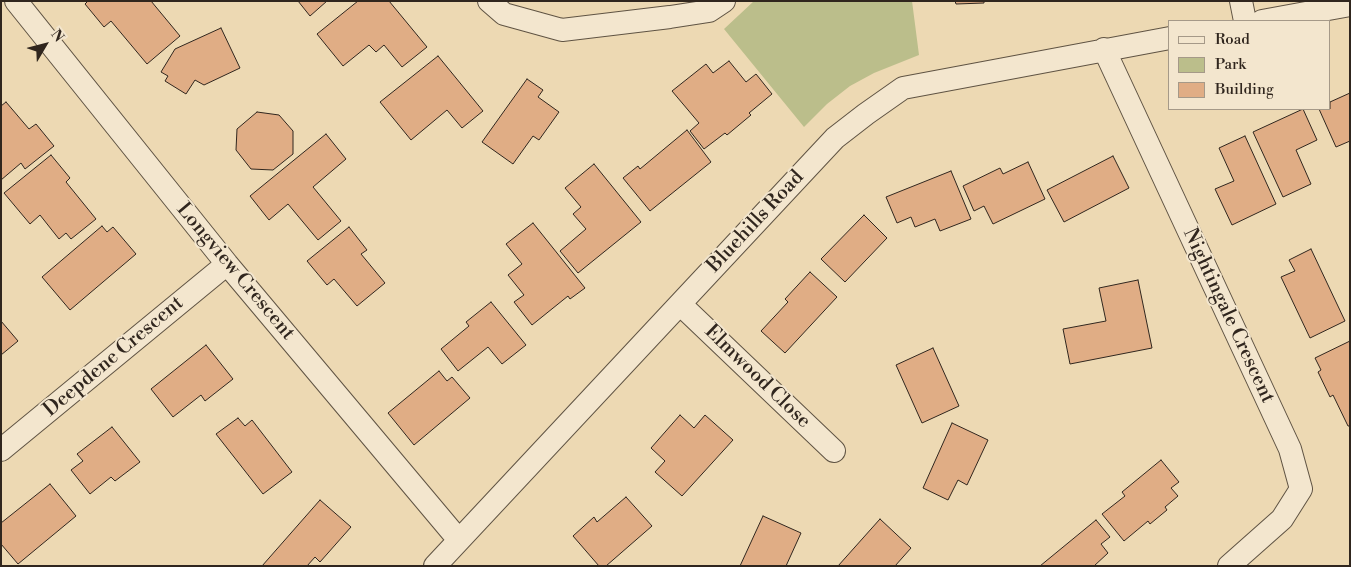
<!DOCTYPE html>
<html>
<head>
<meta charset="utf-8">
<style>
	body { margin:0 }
	#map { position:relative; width:1351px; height:567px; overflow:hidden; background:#edd9b3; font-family:"Libre Bodoni",serif }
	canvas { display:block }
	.frame { position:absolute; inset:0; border:2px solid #30261e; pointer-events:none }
	.legend { position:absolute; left:1168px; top:20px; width:162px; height:90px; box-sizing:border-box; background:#f3e6ce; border:1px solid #a59988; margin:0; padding:6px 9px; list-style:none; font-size:15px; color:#30261e }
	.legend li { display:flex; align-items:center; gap:10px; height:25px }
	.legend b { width:25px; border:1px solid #a59988 }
	.north { position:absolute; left:20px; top:20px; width:50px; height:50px; -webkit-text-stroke:4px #f3e6ce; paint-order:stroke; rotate:53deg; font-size:14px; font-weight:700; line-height:20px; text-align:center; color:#30261e }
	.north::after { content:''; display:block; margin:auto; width:18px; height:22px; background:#30261e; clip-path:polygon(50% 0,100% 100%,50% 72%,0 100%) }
</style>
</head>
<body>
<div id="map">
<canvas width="1351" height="567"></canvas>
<div class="frame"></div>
<ul class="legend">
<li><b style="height:6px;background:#f3e6ce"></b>Road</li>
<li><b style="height:14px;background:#bbbe8b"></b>Park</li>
<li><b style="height:14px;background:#e0ad85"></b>Building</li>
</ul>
<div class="north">N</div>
</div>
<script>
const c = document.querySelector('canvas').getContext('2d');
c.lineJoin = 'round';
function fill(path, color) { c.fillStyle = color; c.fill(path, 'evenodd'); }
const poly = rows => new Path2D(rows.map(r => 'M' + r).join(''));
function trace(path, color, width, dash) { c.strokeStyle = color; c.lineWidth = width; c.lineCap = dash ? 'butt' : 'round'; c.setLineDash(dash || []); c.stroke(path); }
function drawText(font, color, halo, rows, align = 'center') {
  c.font = font + ' "Libre Bodoni",serif'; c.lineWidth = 4; c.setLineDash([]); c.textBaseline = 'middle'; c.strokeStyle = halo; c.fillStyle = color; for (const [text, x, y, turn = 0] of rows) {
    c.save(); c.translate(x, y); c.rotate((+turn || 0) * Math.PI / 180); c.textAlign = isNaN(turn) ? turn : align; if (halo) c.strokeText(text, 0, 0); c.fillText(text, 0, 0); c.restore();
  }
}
fill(poly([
	[754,1,912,1,919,55,874,73,850,86,827,104,804,127,724,29]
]), '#bbbe8b');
const building = poly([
	[88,1,151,1,180,36,147,64,111,21,104,27,85,4,88,1],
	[298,1,327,1,310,16,298,1],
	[358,1,389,1,427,47,402,67,384,45,376,52,369,45,343,66,317,34,358,1],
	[955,1,984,1,984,3,956,4,955,1],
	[221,28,240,68,204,85,195,80,186,94,165,81,168,76,161,72,175,49,221,28],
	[438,56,483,111,462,128,447,110,411,140,380,102,438,56],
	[729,61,746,82,756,74,772,94,749,113,751,115,727,135,725,133,704,149,690,131,699,123,672,91,706,64,713,73,729,61],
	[527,79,543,90,538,97,559,112,539,140,533,136,513,164,482,142,527,79],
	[1350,93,1350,141,1336,147,1319,109,1330,109,1330,102,1350,93],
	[6,102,29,129,36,124,54,146,25,169,21,163,1,180,1,106,6,102],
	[1303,109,1317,140,1296,150,1311,184,1283,197,1253,132,1303,109],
	[257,112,279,115,293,131,293,154,273,170,251,169,236,150,237,129,257,112],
	[687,130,711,162,650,211,623,178,638,166,640,169,687,130],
	[326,134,346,159,313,187,341,221,318,240,288,204,269,220,250,196,326,134],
	[1245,136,1276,204,1232,225,1215,189,1234,181,1219,148,1245,136],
	[51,155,70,178,66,182,96,219,71,239,66,233,59,239,40,215,30,224,4,193,51,155],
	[1113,156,1129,188,1064,222,1047,190,1113,156],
	[1028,162,1045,199,993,224,984,206,974,211,963,186,1000,168,1003,174,1028,162],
	[594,164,641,222,578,273,560,251,586,229,573,214,581,207,565,188,594,164],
	[951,171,971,219,940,231,935,219,915,227,911,217,897,223,886,197,951,171],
	[864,215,887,238,845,282,821,259,864,215],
	[533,223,585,288,570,299,568,296,532,325,514,302,524,295,508,275,522,264,506,244,533,223],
	[102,226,107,232,113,227,136,254,70,310,42,277,102,226],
	[349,227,367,250,361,254,385,283,357,306,334,279,327,285,307,261,349,227],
	[1311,249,1345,321,1310,338,1281,277,1295,271,1289,260,1311,249],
	[810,272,837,297,785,353,761,331,788,302,785,299,810,272],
	[1138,280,1152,348,1070,364,1063,329,1106,321,1099,288,1138,280],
	[491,302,526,345,502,364,488,347,458,371,441,349,469,326,466,322,491,302],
	[1,321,18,341,1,355,1,321],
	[1350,341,1350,426,1348,426,1333,395,1330,397,1318,372,1321,370,1315,358,1350,341],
	[206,345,233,379,205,401,201,395,173,417,151,389,206,345],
	[933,348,959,406,922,423,896,365,933,348],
	[439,371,447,381,452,377,470,398,414,445,388,413,439,371],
	[680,415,694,428,705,415,733,440,682,496,655,472,665,461,651,448,680,415],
	[238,418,245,426,252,420,292,472,263,494,216,434,238,418],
	[952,423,988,440,967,485,958,480,948,500,923,488,952,423],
	[112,427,140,462,115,481,111,477,90,494,71,470,83,461,77,454,112,427],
	[1161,460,1179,482,1171,488,1178,496,1165,507,1167,510,1150,524,1148,521,1124,541,1102,514,1125,496,1122,492,1161,460],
	[50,484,76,516,18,564,1,544,1,523,50,484],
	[626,497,652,526,606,566,599,566,573,536,594,517,597,522,626,497],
	[320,500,351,527,320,562,315,557,307,566,262,566,320,500],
	[763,516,801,533,786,566,740,566,763,516],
	[880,519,911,548,895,566,838,566,880,519],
	[1096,520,1110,537,1101,544,1108,553,1094,566,1040,566,1096,520]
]);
fill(building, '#e0ad85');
trace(building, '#30261e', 1);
const street = poly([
	[16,1,227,264,458,539],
	[489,1,504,14,562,30,670,17,709,11,724,1],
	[1241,1,1245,21],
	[1262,21,1350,5],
	[1104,49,1290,449,1301,489,1282,519,1229,566],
	[680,304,834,451],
	[1,450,227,264],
	[435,566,835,138,866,114,903,88,1170,38]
]);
trace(street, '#5f5343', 24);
trace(street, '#f3e6ce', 22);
drawText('20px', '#30261e', '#f3e6ce', [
	["Bluehills Road",756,222,-47],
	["Longview Crescent",235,272,50],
	["Nightingale Crescent",1228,316,65],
	["Deepdene Crescent",114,357,-40],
	["Elmwood Close",757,377,44]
]);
</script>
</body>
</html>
